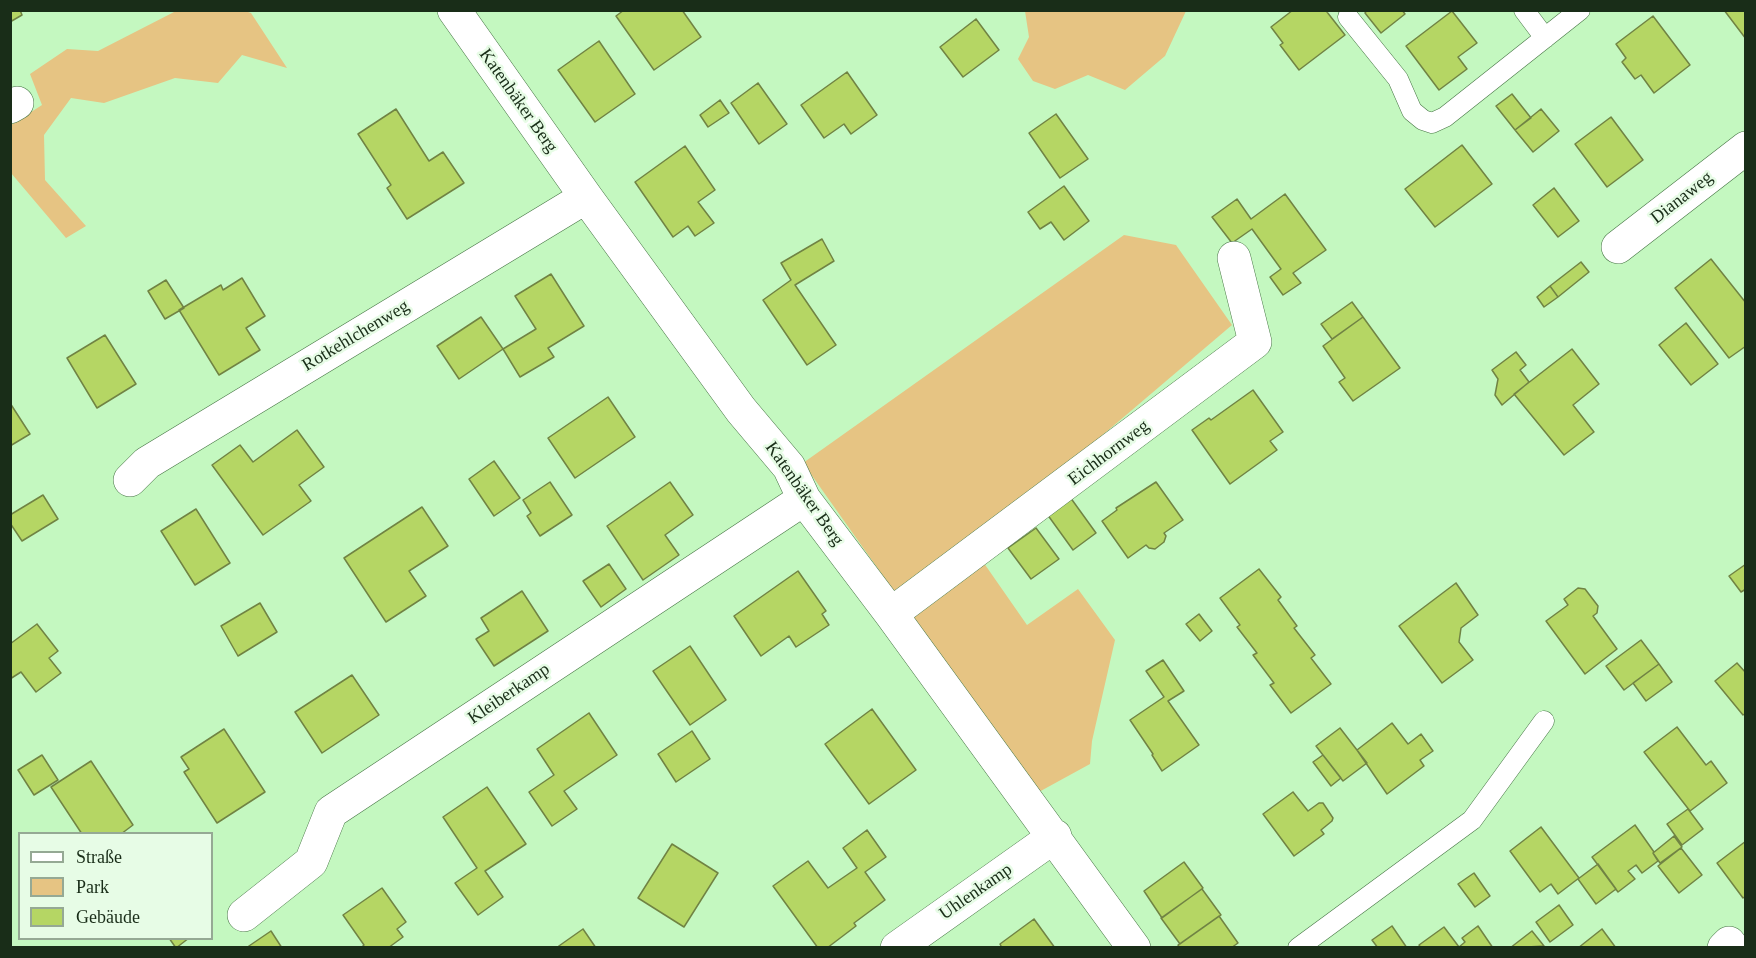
<!DOCTYPE html>
<html>
<head>
<meta charset="utf-8">
<style>
	body { margin:0 }
	#map { position:relative; width:1756px; height:958px; overflow:hidden; background:#c4f8c0; font-family:"Times New Roman",serif }
	canvas { display:block }
	.frame { position:absolute; inset:0; border:12px solid #192d18; pointer-events:none }
	.legend { position:absolute; left:18px; top:832px; width:195px; height:108px; box-sizing:border-box; background:#e7fce6; border:2px solid #95a994; margin:0; padding:8px 10px; list-style:none; font-size:18px; color:#192d18 }
	.legend li { display:flex; align-items:center; gap:12px; height:30px }
	.legend b { width:30px; border:2px solid #95a994 }
</style>
</head>
<body>
<div id="map">
<canvas width="1756" height="958"></canvas>
<div class="frame"></div>
<ul class="legend">
<li><b style="height:8px;background:#fff"></b>Straße</li>
<li><b style="height:16px;background:#e6c483"></b>Park</li>
<li><b style="height:16px;background:#b5d664"></b>Gebäude</li>
</ul>
</div>
<script>
const c = document.querySelector('canvas').getContext('2d');
c.lineJoin = 'round';
function fill(path, color) { c.fillStyle = color; c.fill(path, 'evenodd'); }
const poly = rows => new Path2D(rows.map(r => 'M' + r).join(''));
function trace(path, color, width, dash) { c.strokeStyle = color; c.lineWidth = width; c.lineCap = dash ? 'butt' : 'round'; c.setLineDash(dash || []); c.stroke(path); }
function drawText(font, color, halo, rows, align = 'center') {
  c.font = font + ' "Times New Roman",serif'; c.lineWidth = 5; c.setLineDash([]); c.textBaseline = 'middle'; c.strokeStyle = halo; c.fillStyle = color; for (const [text, x, y, turn = 0] of rows) {
    c.save(); c.translate(x, y); c.rotate((+turn || 0) * Math.PI / 180); c.textAlign = isNaN(turn) ? turn : align; if (halo) c.strokeText(text, 0, 0); c.fillText(text, 0, 0); c.restore();
  }
}
fill(poly([
	[176,11,245,11,251,13,287,68,242,55,218,83,175,78,104,103,71,98,44,135,45,180,86,226,66,238,11,173,11,125,42,105,30,74,67,49,98,51],
	[1025,11,1025,10,1186,11,1165,56,1125,90,1088,75,1055,89,1033,81,1018,59,1029,37],
	[1124,235,1176,245,1232,325,972,546,1027,625,1078,589,1115,640,1092,741,1090,764,1037,793,803,463]
]), '#e6c483');
const building = poly([
	[10,10,20,10,22,15,10,22,10,10],
	[624,10,682,10,701,37,654,70,616,16,624,10],
	[1293,10,1329,10,1327,12,1345,35,1299,70,1280,45,1283,43,1271,27,1293,10],
	[1367,10,1402,10,1405,14,1381,33,1365,13,1367,10],
	[1724,10,1746,10,1746,39,1724,10],
	[1452,11,1477,43,1458,57,1467,69,1439,90,1406,46,1452,11],
	[1653,16,1690,65,1654,93,1641,75,1635,79,1622,62,1626,58,1616,44,1653,16],
	[976,19,999,50,963,77,940,47,976,19],
	[599,41,635,94,595,122,558,70,599,41],
	[847,72,877,115,851,134,844,124,824,138,801,105,847,72],
	[758,83,787,124,759,144,731,103,758,83],
	[1512,94,1531,118,1515,130,1496,106,1512,94],
	[720,100,729,113,708,127,700,115,720,100],
	[396,109,429,161,443,152,464,183,407,219,387,188,391,185,358,134,396,109],
	[1541,109,1559,131,1533,152,1515,130,1541,109],
	[1056,114,1088,159,1060,178,1029,133,1056,114],
	[1611,117,1643,160,1607,187,1575,144,1611,117],
	[1462,145,1492,184,1435,227,1405,189,1462,145],
	[685,146,715,190,698,202,714,223,695,236,688,226,673,237,635,182,685,146],
	[1064,186,1089,221,1064,240,1051,222,1040,229,1028,212,1064,186],
	[1554,188,1579,221,1558,237,1533,205,1554,188],
	[1285,194,1326,250,1293,273,1301,283,1283,295,1270,277,1281,269,1252,229,1232,243,1212,217,1237,199,1251,219,1285,194],
	[822,239,834,261,795,285,836,345,807,365,763,300,791,280,781,263,822,239],
	[1711,259,1746,303,1746,346,1729,358,1675,288,1711,259],
	[1581,262,1589,272,1558,297,1550,286,1581,262],
	[551,274,584,326,548,348,554,357,520,377,503,349,536,329,515,296,551,274],
	[242,278,265,316,246,328,260,350,219,375,179,310,221,285,223,290,242,278],
	[166,280,184,308,165,319,148,291,166,280],
	[1550,286,1558,297,1544,307,1537,297,1550,286],
	[1352,302,1363,317,1332,339,1321,324,1352,302],
	[481,317,503,349,459,379,437,346,481,317],
	[1363,317,1400,368,1353,401,1339,382,1345,378,1323,346,1363,317],
	[1686,323,1718,364,1691,385,1659,345,1686,323],
	[105,335,136,384,97,408,67,358,105,335],
	[1572,349,1599,384,1573,405,1594,432,1564,455,1514,394,1572,349],
	[1516,352,1526,365,1520,370,1529,382,1502,405,1495,395,1498,379,1492,370,1516,352],
	[1253,390,1283,432,1270,441,1277,450,1230,484,1192,430,1209,418,1211,420,1253,390],
	[608,397,635,437,575,478,548,438,608,397],
	[10,403,30,434,10,446,10,403],
	[297,430,324,467,299,485,311,501,263,535,212,465,240,445,253,462,297,430],
	[494,461,520,498,494,516,469,479,494,461],
	[550,482,572,515,540,536,527,516,531,513,523,500,550,482],
	[670,482,693,515,665,535,679,555,643,580,607,526,670,482],
	[1156,482,1183,520,1164,533,1166,536,1164,542,1155,549,1149,548,1146,545,1128,558,1102,521,1117,510,1116,508,1156,482],
	[43,495,58,519,22,541,10,523,10,515,43,495],
	[1070,497,1096,533,1073,550,1047,514,1070,497],
	[422,507,448,546,409,571,426,596,386,622,344,558,422,507],
	[196,509,230,563,195,585,161,531,196,509],
	[1036,528,1059,559,1031,579,1008,548,1036,528],
	[609,564,626,589,601,607,583,581,609,564],
	[1746,564,1746,589,1741,592,1729,576,1746,564],
	[1259,569,1281,597,1278,600,1297,626,1294,628,1315,655,1311,658,1331,684,1291,713,1270,685,1274,683,1253,655,1257,653,1237,627,1240,625,1220,598,1259,569],
	[798,571,826,611,822,614,829,625,796,647,789,636,761,656,734,616,798,571],
	[1456,583,1478,615,1461,628,1459,642,1473,660,1442,683,1399,626,1456,583],
	[1578,588,1585,589,1598,606,1597,613,1593,616,1617,649,1585,674,1546,621,1568,605,1564,599,1578,588],
	[522,591,548,631,494,666,476,639,489,631,481,618,522,591],
	[260,603,277,632,238,656,221,626,260,603],
	[1199,614,1212,631,1200,641,1186,624,1199,614],
	[37,624,58,651,49,658,61,673,36,692,21,672,10,679,10,644,37,624],
	[1641,640,1659,664,1624,690,1606,666,1641,640],
	[690,646,726,700,690,725,653,671,690,646],
	[1163,660,1184,691,1168,701,1199,745,1162,771,1152,755,1153,754,1130,720,1164,697,1146,671,1163,660],
	[1737,663,1746,673,1746,713,1743,715,1715,681,1737,663],
	[1659,664,1672,682,1646,701,1633,683,1659,664],
	[352,675,379,715,322,753,295,712,352,675],
	[872,709,916,770,869,804,825,744,872,709],
	[589,713,617,755,564,791,577,809,552,826,529,792,554,775,537,749,589,713],
	[1392,723,1408,744,1421,734,1433,751,1420,760,1424,766,1387,794,1357,750,1392,723],
	[1677,727,1706,765,1711,761,1727,783,1690,811,1644,752,1677,727],
	[1340,728,1367,763,1343,781,1316,746,1340,728],
	[224,729,265,792,217,823,184,772,189,769,181,757,224,729],
	[692,731,710,759,676,782,658,754,692,731],
	[42,755,58,780,34,795,18,770,42,755],
	[1323,755,1341,778,1331,786,1313,762,1323,755],
	[91,761,133,825,121,834,82,834,51,787,91,761],
	[487,787,526,844,485,871,503,897,478,915,455,883,477,868,443,817,487,787],
	[1293,792,1308,811,1319,803,1323,803,1333,818,1332,821,1321,830,1324,834,1294,856,1263,814,1293,792],
	[1688,809,1703,829,1682,845,1667,824,1688,809],
	[1635,825,1654,852,1653,853,1658,861,1642,873,1636,865,1628,871,1635,879,1618,892,1592,857,1635,825],
	[1541,827,1579,878,1558,894,1551,884,1540,892,1510,851,1541,827],
	[867,830,886,857,865,872,885,900,854,923,856,926,827,948,818,948,773,886,808,861,828,888,857,868,843,848,867,830],
	[1674,836,1682,847,1660,863,1653,853,1674,836],
	[1746,841,1746,896,1743,898,1717,863,1746,841],
	[672,844,718,873,684,927,638,898,672,844],
	[1681,848,1702,875,1679,893,1658,866,1681,848],
	[1184,862,1203,888,1162,918,1144,891,1184,862],
	[1598,864,1616,889,1596,904,1578,879,1598,864],
	[1474,873,1490,896,1475,907,1458,884,1474,873],
	[382,888,406,922,397,929,403,937,388,948,361,948,364,945,343,915,382,888],
	[1202,889,1221,915,1180,944,1161,918,1202,889],
	[1559,905,1573,925,1550,942,1536,922,1559,905],
	[1219,916,1238,943,1231,948,1180,948,1178,945,1219,916],
	[1034,919,1055,948,1002,948,1000,944,1034,919],
	[1392,926,1407,948,1378,948,1372,940,1392,926],
	[1478,926,1493,948,1421,948,1419,945,1444,927,1459,947,1465,942,1462,938,1478,926],
	[583,929,596,948,556,948,583,929],
	[1602,929,1616,948,1578,948,1602,929],
	[271,931,282,948,246,948,271,931],
	[1532,931,1544,946,1510,948,1532,931],
	[169,938,189,938,176,948,169,938]
]);
fill(building, '#b5d664');
trace(building, '#708343', 1.5);
const service = poly([
	[1524,10,1545,38],
	[1348,17,1398,79,1412,111,1423,120,1432,123,1445,117,1580,10],
	[1298,948,1472,820,1544,721]
]);
const minor = poly([
	[454,10,586,197,741,410,789,467,804,499,891,614,1134,948],
	[10,107,17,103],
	[1618,247,1746,148],
	[130,480,147,463,586,197],
	[891,614,1255,342,1234,258],
	[244,915,311,862,331,812,804,499],
	[897,948,1055,836],
	[1724,948,1729,943,1733,948]
]);
trace(service, '#457443', 21);
trace(minor, '#457443', 34);
trace(service, '#fff', 20);
trace(minor, '#fff', 33);
drawText('18px', '#192d18', '#e7fce6', [
	["Katenbäker Berg",518,101,55],
	["Dianaweg",1682,198,-38],
	["Rotkehlchenweg",356,336,-31],
	["Eichhornweg",1109,453,-37],
	["Katenbäker Berg",804,494,55],
	["Kleiberkamp",509,694,-34],
	["Uhlenkamp",976,892,-35]
]);
</script>
</body>
</html>
